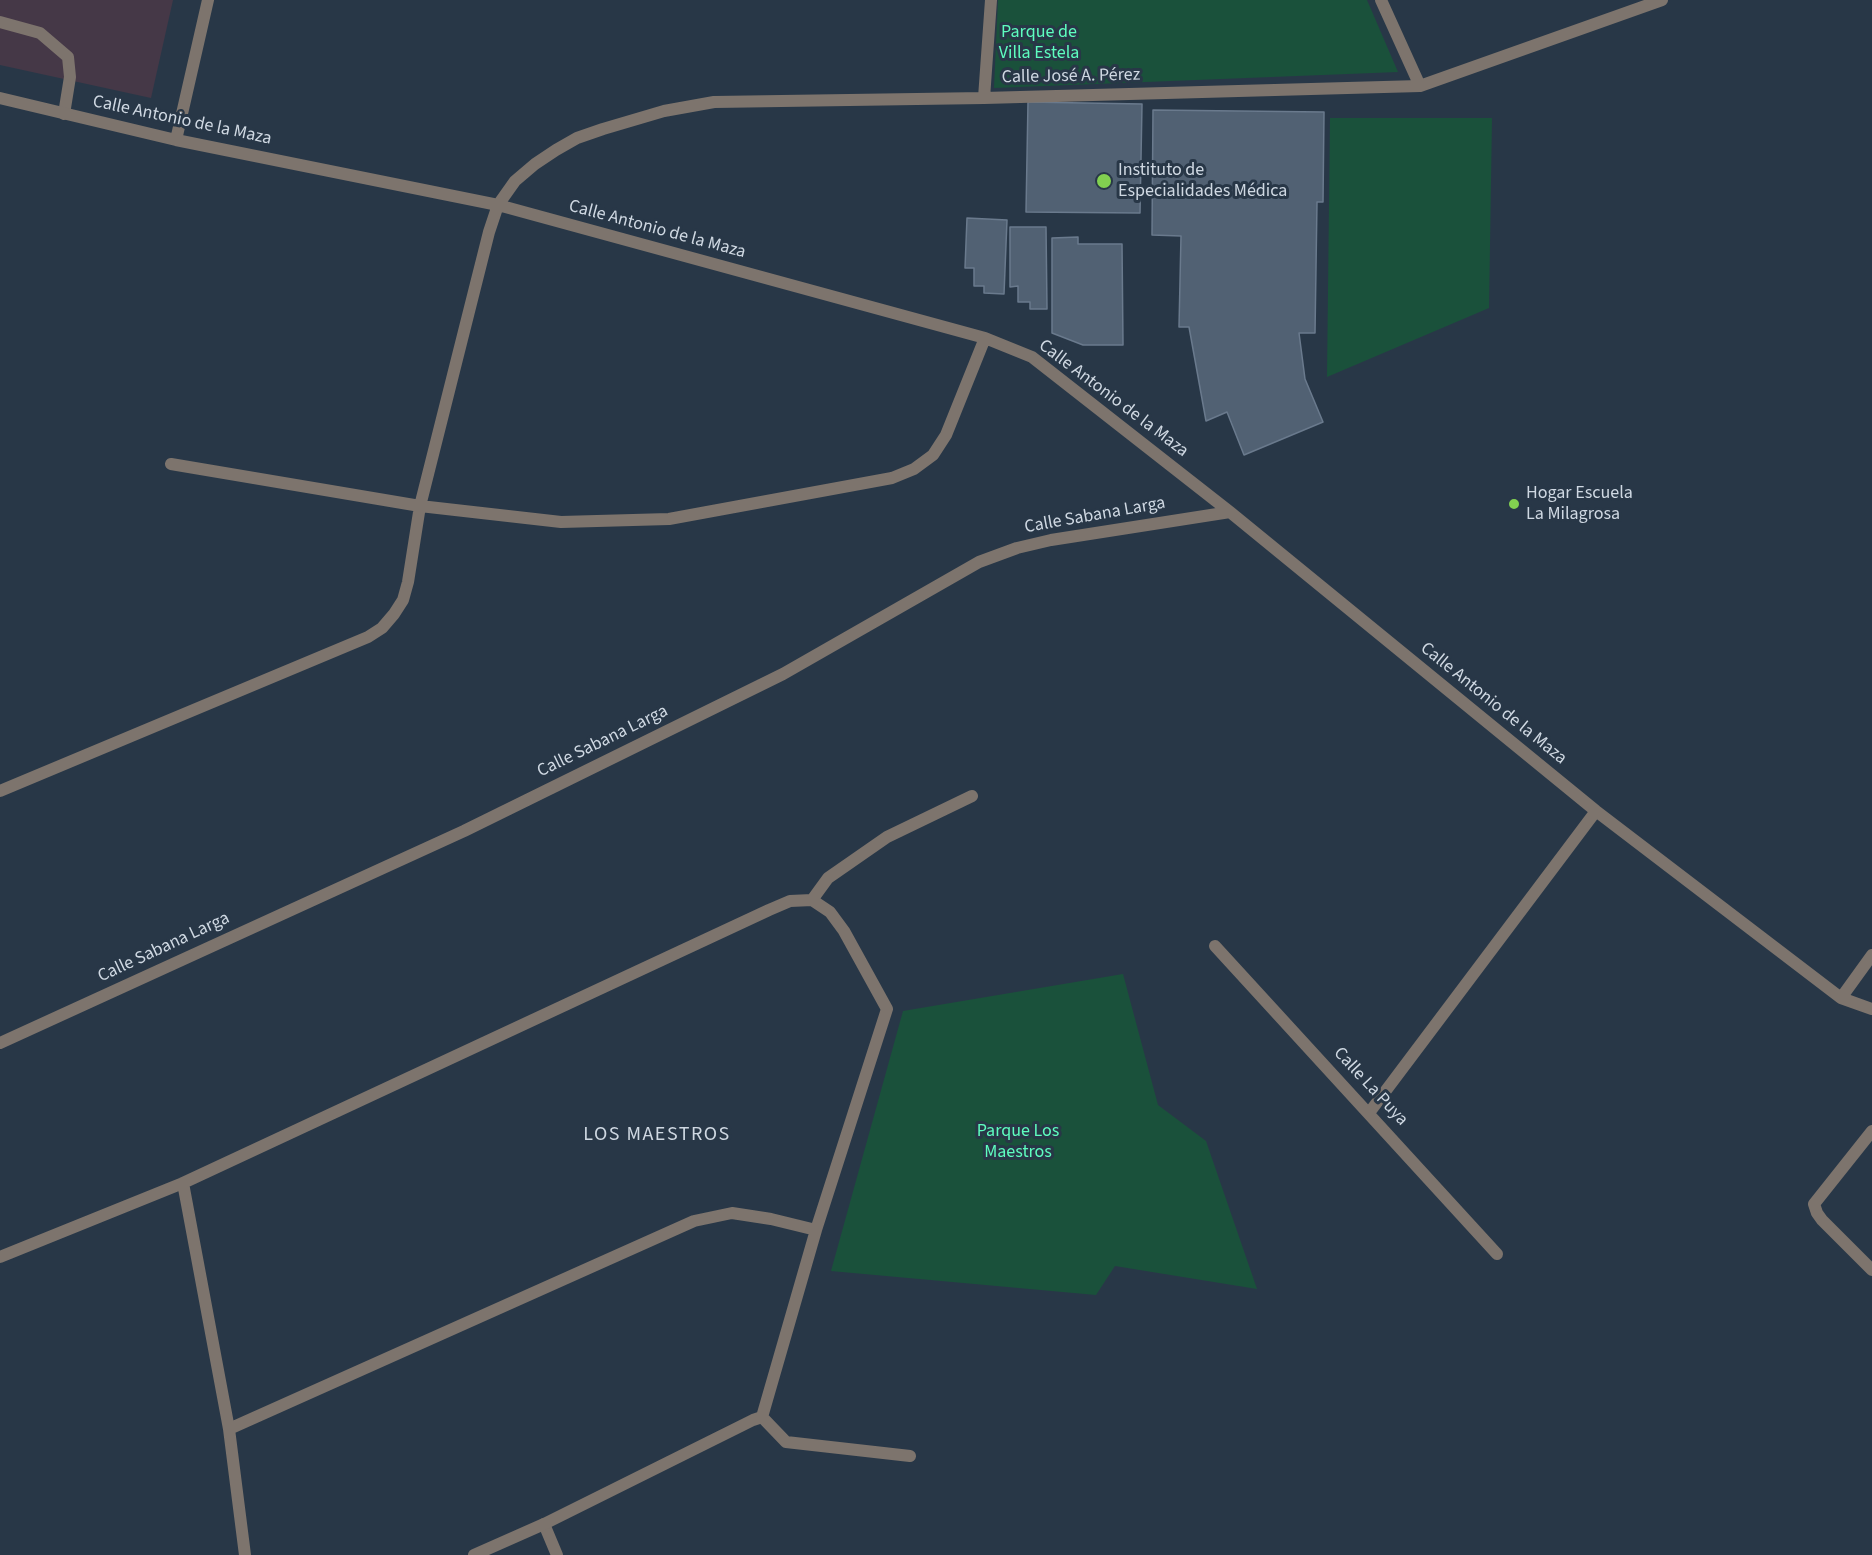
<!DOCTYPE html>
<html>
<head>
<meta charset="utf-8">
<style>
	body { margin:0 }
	canvas { display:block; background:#283747 }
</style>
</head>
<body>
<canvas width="1872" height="1555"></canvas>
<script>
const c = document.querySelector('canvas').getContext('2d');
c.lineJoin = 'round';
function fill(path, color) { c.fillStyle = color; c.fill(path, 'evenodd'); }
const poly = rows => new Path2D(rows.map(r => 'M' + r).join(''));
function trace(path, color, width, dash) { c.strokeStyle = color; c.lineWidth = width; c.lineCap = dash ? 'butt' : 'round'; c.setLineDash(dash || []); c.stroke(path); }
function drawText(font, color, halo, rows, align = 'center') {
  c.font = font + ' "Source Sans 3",sans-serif'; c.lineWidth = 6; c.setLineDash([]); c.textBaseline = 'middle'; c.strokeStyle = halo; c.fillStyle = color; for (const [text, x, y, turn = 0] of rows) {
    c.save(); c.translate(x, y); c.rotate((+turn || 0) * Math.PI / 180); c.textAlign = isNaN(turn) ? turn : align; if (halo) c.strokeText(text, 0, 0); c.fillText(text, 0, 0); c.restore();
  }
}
fill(poly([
	[0,0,173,0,151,98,0,65]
]), '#453847');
fill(poly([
	[998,0,1367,0,1398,72,994,88],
	[1330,118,1492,118,1489,308,1327,377],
	[1123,974,1158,1105,1206,1141,1257,1289,1115,1266,1096,1295,831,1271,903,1011]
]), '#1a513b');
const building = poly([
	[1028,102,1142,104,1140,213,1026,212,1028,102],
	[1153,110,1324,112,1323,202,1317,202,1315,333,1299,333,1305,379,1323,422,1244,455,1227,412,1206,421,1189,327,1179,327,1181,236,1152,235,1153,110],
	[967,218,1007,220,1004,294,984,293,984,286,974,286,974,268,965,268,967,218],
	[1010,227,1046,227,1047,309,1030,309,1030,302,1018,302,1018,286,1010,287,1010,227],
	[1078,237,1078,244,1122,244,1123,345,1083,345,1052,333,1052,238,1078,237]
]);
fill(building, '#516173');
trace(building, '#6a7a8d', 1.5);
trace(poly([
	[0,22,40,33,68,57,70,77,64,114],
	[544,1524,557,1555]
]), '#7d746d', 12);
trace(poly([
	[1381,0,1420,86],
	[0,98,176,140,498,205,985,338,1032,357,1230,512,1596,811,1841,998,1872,1009],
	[984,98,991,0],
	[176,140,208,0],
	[171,464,420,506,561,522,669,519,892,478,914,469,933,455,946,435,985,338],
	[0,791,368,637,382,628,394,614,403,600,408,582,420,506,489,232,498,205,515,181,535,164,556,150,577,138,603,129,664,111,714,102,984,98,1420,86,1662,0],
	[812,900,828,878,887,837,972,796],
	[1215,946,1497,1254],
	[1841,998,1872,955],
	[0,1043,464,831,783,674,979,562,1017,548,1051,540,1230,512],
	[1369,1113,1596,811],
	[1872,1131,1814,1204,1817,1213,1822,1220,1872,1270],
	[183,1183,229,1429,245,1555],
	[0,1257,183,1183,769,910,790,901,812,900,830,912,844,931,887,1009,816,1230,762,1417,753,1420,544,1524,474,1555],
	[762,1417,786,1442,910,1456],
	[229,1429,694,1221,732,1213,771,1219,816,1230]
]), '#7d746d', 12);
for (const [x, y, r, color] of [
	[1104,181,8,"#82d050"],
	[1514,504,6,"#82d050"]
]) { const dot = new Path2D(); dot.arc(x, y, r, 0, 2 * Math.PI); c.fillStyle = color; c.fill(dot); trace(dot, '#283747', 2); }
drawText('18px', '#5efdbf', '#283747', [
	["Parque de",1039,33],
	["Villa Estela",1039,54],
	["Parque Los",1018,1132],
	["Maestros",1018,1153]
]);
drawText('18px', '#cfd8e2', '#283747', [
	["Calle José A. Pérez",1071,77,-1],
	["Calle Antonio de la Maza",182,121,12],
	["Calle Antonio de la Maza",657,230,15],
	["Calle Antonio de la Maza",1113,399,37],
	["Calle Sabana Larga",1095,516,-10],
	["Calle Antonio de la Maza",1493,704,39],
	["Calle Sabana Larga",603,742,-26],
	["Calle Sabana Larga",164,948,-25],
	["Calle La Puya",1370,1087,47]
]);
drawText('18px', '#cfd8e2', '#283747', [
	["Instituto de",1118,171],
	["Especialidades Médica",1118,192],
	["Hogar Escuela",1526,494],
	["La Milagrosa",1526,515]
], 'left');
c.letterSpacing = '1.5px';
drawText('20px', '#cfd8e2', '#283747', [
	["LOS MAESTROS",657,1136]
]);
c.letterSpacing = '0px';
</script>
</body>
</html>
